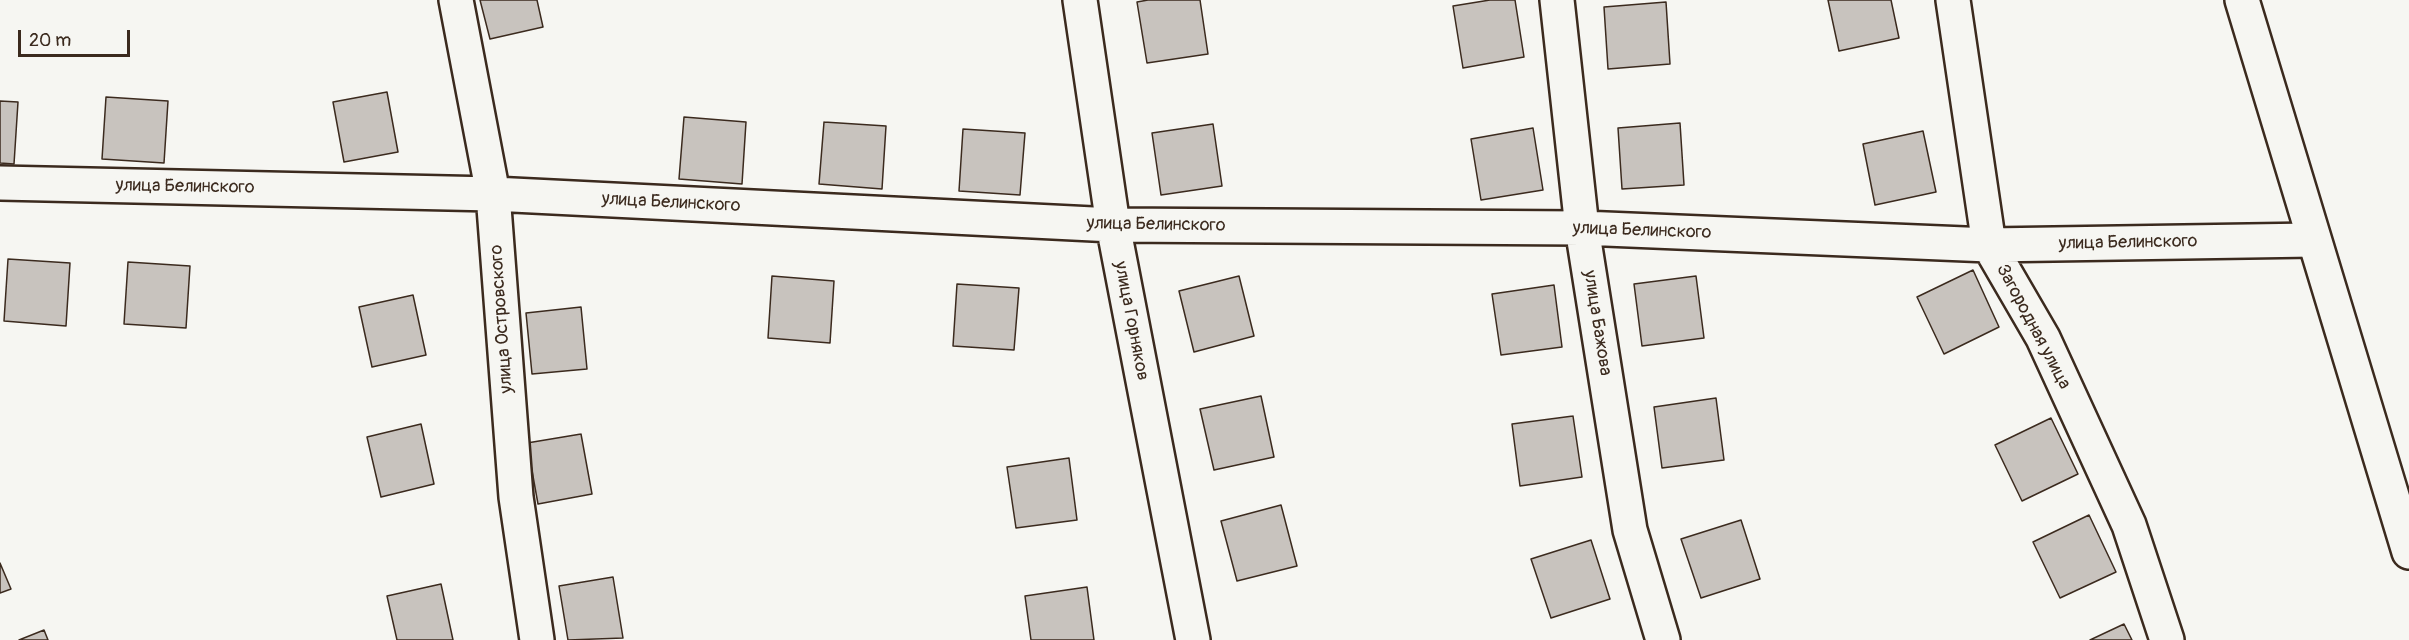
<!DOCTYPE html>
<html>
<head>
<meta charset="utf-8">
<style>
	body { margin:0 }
	#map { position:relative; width:2409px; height:640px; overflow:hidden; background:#f6f6f2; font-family:Pangolin,sans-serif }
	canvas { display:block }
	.scale { position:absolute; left:18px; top:30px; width:112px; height:27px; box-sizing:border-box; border:3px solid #3b2a1e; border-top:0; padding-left:8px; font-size:18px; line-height:21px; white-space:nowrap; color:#3b2a1e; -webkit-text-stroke:4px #f6f6f2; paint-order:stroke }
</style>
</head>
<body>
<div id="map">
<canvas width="2409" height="640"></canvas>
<div class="scale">20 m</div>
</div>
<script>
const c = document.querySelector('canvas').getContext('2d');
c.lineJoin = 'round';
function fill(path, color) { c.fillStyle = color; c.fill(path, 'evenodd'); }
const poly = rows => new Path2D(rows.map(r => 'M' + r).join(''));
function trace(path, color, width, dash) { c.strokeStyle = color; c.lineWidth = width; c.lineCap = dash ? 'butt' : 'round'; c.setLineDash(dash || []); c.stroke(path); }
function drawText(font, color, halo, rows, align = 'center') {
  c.font = font + ' Pangolin,sans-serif'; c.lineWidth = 4.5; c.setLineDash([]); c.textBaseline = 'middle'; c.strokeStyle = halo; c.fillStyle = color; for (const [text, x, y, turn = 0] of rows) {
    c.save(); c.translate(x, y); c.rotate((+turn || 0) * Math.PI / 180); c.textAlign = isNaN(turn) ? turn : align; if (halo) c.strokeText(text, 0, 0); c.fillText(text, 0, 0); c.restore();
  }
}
const building = poly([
	[480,0,537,0,543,27,490,39,480,0],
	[1148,0,1200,0,1208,54,1147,63,1137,2,1148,0],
	[1490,0,1515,0,1524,57,1463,68,1453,6,1490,0],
	[1828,0,1891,0,1899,38,1839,51,1828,0],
	[1666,2,1670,64,1608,69,1604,7,1666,2],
	[387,92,398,152,344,162,333,102,387,92],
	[106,97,168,101,164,163,102,159,106,97],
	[0,101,18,102,14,164,0,163,0,101],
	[684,117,746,122,742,184,679,179,684,117],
	[824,122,886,126,882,189,819,184,824,122],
	[1680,123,1684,185,1622,189,1618,128,1680,123],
	[1213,124,1222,186,1161,195,1152,133,1213,124],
	[1533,128,1543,190,1481,200,1471,139,1533,128],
	[963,129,1025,133,1020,195,959,191,963,129],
	[1923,131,1936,192,1875,205,1863,144,1923,131],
	[8,259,70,263,66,326,4,321,8,259],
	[128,262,190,266,186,328,124,324,128,262],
	[1973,270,1999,327,1944,354,1917,297,1973,270],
	[772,276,834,281,830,343,768,338,772,276],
	[1239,276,1254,336,1194,352,1179,291,1239,276],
	[1696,276,1704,338,1642,346,1634,284,1696,276],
	[957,284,1019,288,1014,350,953,346,957,284],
	[1554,285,1562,347,1501,355,1492,294,1554,285],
	[413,295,426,355,372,367,359,307,413,295],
	[581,307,587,369,532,374,526,313,581,307],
	[1261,396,1274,457,1214,470,1200,409,1261,396],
	[1716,398,1724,460,1662,468,1654,407,1716,398],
	[1573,416,1582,477,1520,486,1512,424,1573,416],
	[2051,418,2078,474,2022,501,1995,445,2051,418],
	[421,424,434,484,381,497,367,437,421,424],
	[581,434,592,494,538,504,527,443,581,434],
	[1069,458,1077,520,1016,528,1007,467,1069,458],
	[1281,505,1297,566,1237,581,1221,521,1281,505],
	[2089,515,2116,572,2060,598,2033,542,2089,515],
	[1741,520,1760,579,1701,598,1681,539,1741,520],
	[1591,540,1610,599,1551,618,1531,559,1591,540],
	[0,563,11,589,0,593,0,563],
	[613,577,623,638,568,640,559,586,613,577],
	[441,584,453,640,397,640,387,596,441,584],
	[1087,587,1094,640,1031,640,1025,596,1087,587],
	[2124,624,2132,640,2090,640,2124,624],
	[44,630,48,640,19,640,44,630]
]);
fill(building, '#c8c3be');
trace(building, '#3b2a1e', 1.5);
const minor = poly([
	[456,0,493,194,516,497,537,640],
	[1080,0,1113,225,1193,640],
	[1557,0,1582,228,1630,530,1663,640],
	[1953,0,1989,245,2043,338,2129,525,2167,640],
	[0,183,493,194,1113,225,1582,228,1989,245,2313,240]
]);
const highway = poly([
	[2242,0,2409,552]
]);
trace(minor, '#3b2a1e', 38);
trace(highway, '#3b2a1e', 38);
trace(minor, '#f6f6f2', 33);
trace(highway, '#f6f6f2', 33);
drawText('18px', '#3b2a1e', '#f6f6f2', [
	["улица Белинского",185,187,1],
	["улица Белинского",671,203,3],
	["улица Белинского",1156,225,1],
	["улица Белинского",1642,231,2],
	["улица Белинского",2128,243,-1],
	["улица Островского",502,319,-94],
	["улица Горняков",1131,321,79],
	["улица Бажова",1597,323,81],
	["Загородная улица",2033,327,62]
]);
</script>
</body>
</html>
